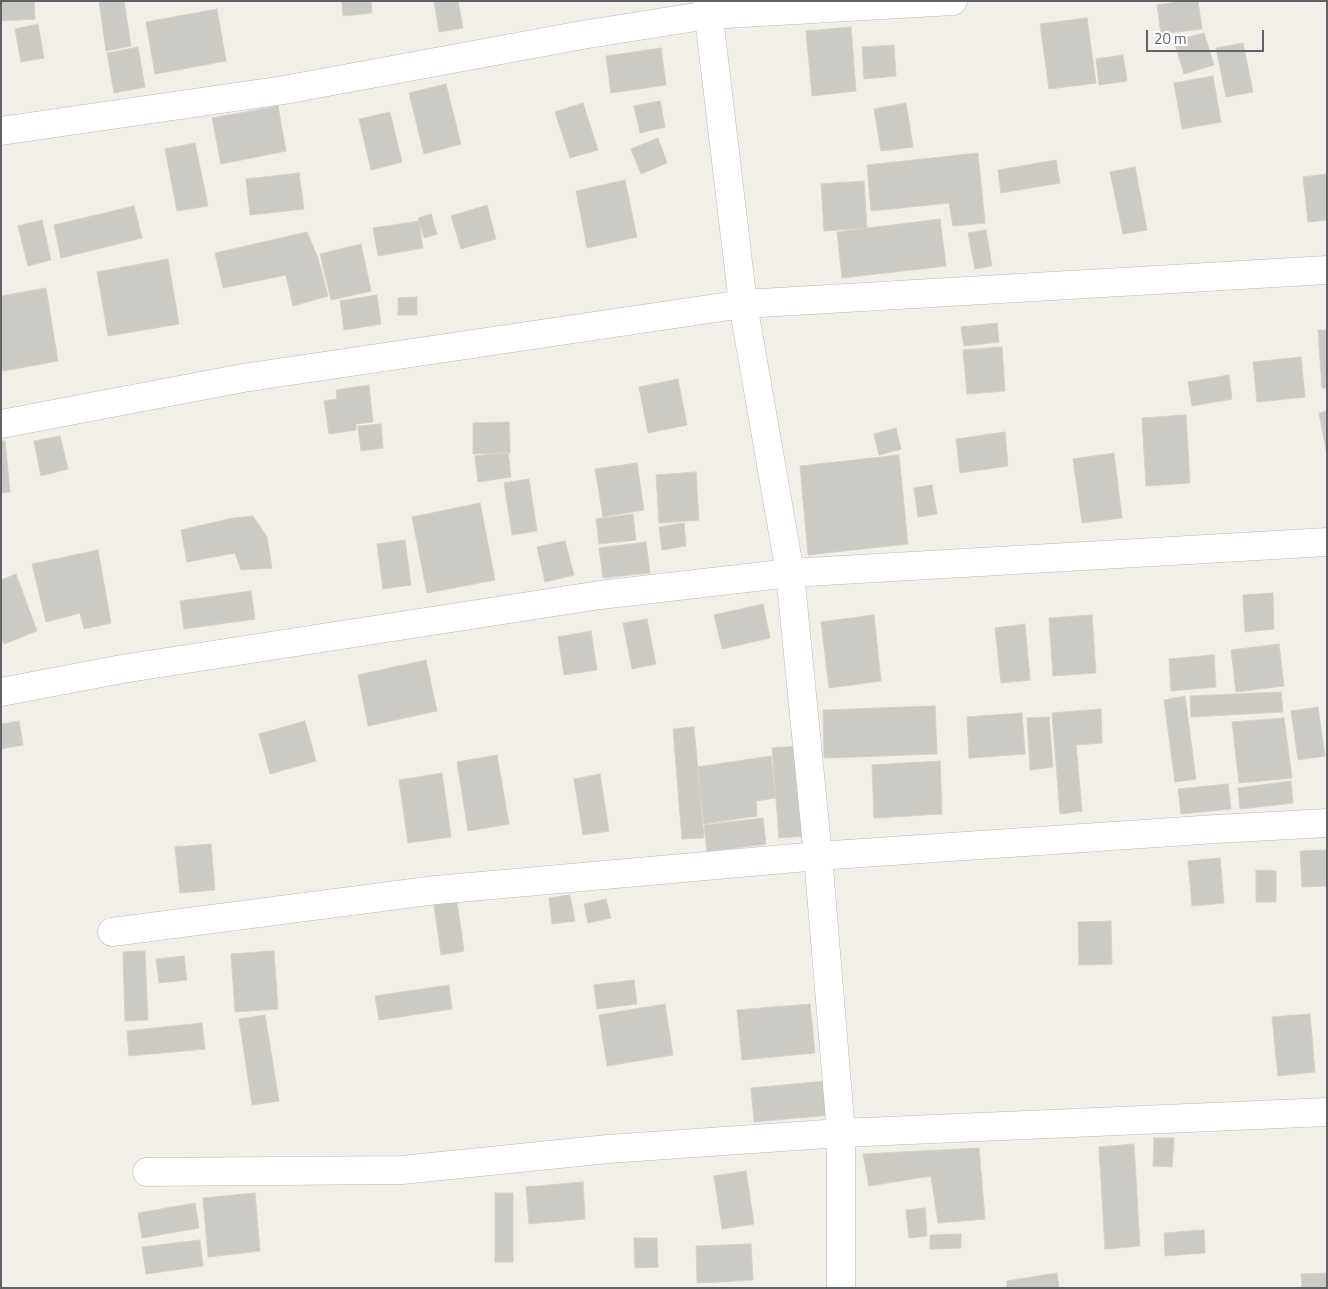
<!DOCTYPE html>
<html>
<head>
<meta charset="utf-8">
<style>
	body { margin:0 }
	#map { position:relative; width:1328px; height:1289px; overflow:hidden; background:#f1efe8; font-family:"Titillium Web",sans-serif }
	canvas { display:block }
	.frame { position:absolute; inset:0; border:2px solid #5f6368; pointer-events:none }
	.scale { position:absolute; left:1146px; top:30px; width:118px; height:22px; box-sizing:border-box; border:2px solid #5f6368; border-top:0; padding-left:6px; font-size:15px; line-height:18px; white-space:nowrap; color:#5f6368; -webkit-text-stroke:4px #fff; paint-order:stroke }
</style>
</head>
<body>
<div id="map">
<canvas width="1328" height="1289"></canvas>
<div class="frame"></div>
<div class="scale">20 m</div>
</div>
<script>
const c = document.querySelector('canvas').getContext('2d');
c.lineJoin = 'round';
function fill(path, color) { c.fillStyle = color; c.fill(path, 'evenodd'); }
const poly = rows => new Path2D(rows.map(r => 'M' + r).join(''));
function trace(path, color, width, dash) { c.strokeStyle = color; c.lineWidth = width; c.lineCap = dash ? 'butt' : 'round'; c.setLineDash(dash || []); c.stroke(path); }
const building = poly([
	[1,1,34,1,35,19,1,21,1,1],
	[99,1,124,1,131,46,106,51,99,1],
	[342,1,371,1,372,13,343,16,342,1],
	[434,1,458,1,463,28,439,32,434,1],
	[1182,1,1198,1,1202,29,1161,34,1157,5,1182,1],
	[217,9,226,61,155,74,146,22,217,9],
	[1087,18,1096,83,1049,89,1040,24,1087,18],
	[38,24,44,58,21,62,15,29,38,24],
	[851,27,856,91,812,96,806,31,851,27],
	[1204,33,1214,65,1184,74,1174,41,1204,33],
	[1243,43,1253,92,1226,97,1216,48,1243,43],
	[894,45,896,76,864,79,862,47,894,45],
	[138,47,145,87,114,93,107,53,138,47],
	[661,48,666,85,611,93,606,56,661,48],
	[1123,55,1127,81,1099,85,1096,59,1123,55],
	[1213,76,1221,122,1182,129,1174,83,1213,76],
	[446,84,461,144,424,154,409,93,446,84],
	[660,101,665,127,640,133,634,106,660,101],
	[583,103,598,150,570,158,555,112,583,103],
	[906,103,913,147,881,151,874,109,906,103],
	[278,106,286,151,221,164,212,118,278,106],
	[390,112,402,162,371,170,359,119,390,112],
	[658,138,667,163,641,174,631,149,658,138],
	[195,143,208,206,177,211,165,149,195,143],
	[978,153,985,223,953,226,949,203,871,211,867,165,978,153],
	[1056,160,1060,183,1001,193,998,170,1056,160],
	[1135,167,1147,230,1123,234,1110,172,1135,167],
	[299,173,304,209,250,215,246,179,299,173],
	[1327,174,1327,220,1308,222,1303,177,1327,174],
	[625,180,637,237,587,248,576,191,625,180],
	[864,181,867,228,824,231,821,184,864,181],
	[487,205,496,239,461,249,451,216,487,205],
	[134,206,142,238,61,258,54,225,134,206],
	[431,214,437,234,424,238,418,218,431,214],
	[940,219,946,266,842,278,837,232,940,219],
	[42,220,51,260,28,266,18,226,42,220],
	[419,221,423,248,378,256,373,228,419,221],
	[986,230,992,266,975,269,968,233,986,230],
	[307,232,318,258,328,296,293,306,286,275,223,288,215,253,307,232],
	[361,244,371,291,331,300,320,254,361,244],
	[168,259,179,324,108,336,97,272,168,259],
	[46,288,58,361,3,371,1,362,1,296,46,288],
	[377,295,381,324,344,330,340,301,377,295],
	[417,297,417,315,398,315,398,298,417,297],
	[997,323,999,342,964,346,961,327,997,323],
	[1318,330,1327,330,1327,388,1322,388,1318,330],
	[1002,347,1005,391,967,394,963,350,1002,347],
	[1301,357,1305,397,1257,402,1253,362,1301,357],
	[1229,375,1232,399,1192,406,1188,382,1229,375],
	[678,379,687,425,648,433,639,387,678,379],
	[369,385,373,422,356,424,356,430,329,434,324,401,337,399,336,390,369,385],
	[1327,411,1327,455,1319,413,1327,411],
	[1186,415,1190,483,1146,486,1142,418,1186,415],
	[509,422,510,453,473,454,473,423,509,422],
	[381,424,383,448,361,451,358,426,381,424],
	[896,428,901,449,879,455,874,434,896,428],
	[1005,432,1008,466,960,473,956,439,1005,432],
	[60,436,68,469,41,476,34,441,60,436],
	[1,441,5,441,10,492,1,493,1,441],
	[508,452,511,477,478,482,475,456,508,452],
	[1114,453,1122,518,1082,523,1073,459,1114,453],
	[899,455,908,544,808,555,800,466,899,455],
	[637,463,644,510,603,517,595,469,637,463],
	[696,472,699,520,659,523,656,475,696,472],
	[529,479,537,531,512,535,504,483,529,479],
	[932,485,937,514,918,517,914,488,932,485],
	[480,503,495,580,427,593,412,517,480,503],
	[633,514,636,540,599,544,596,519,633,514],
	[253,516,267,537,272,568,241,570,235,553,187,562,181,530,233,518,253,516],
	[684,523,686,546,662,550,659,527,684,523],
	[405,540,411,585,383,589,377,544,405,540],
	[565,541,574,575,545,582,537,547,565,541],
	[646,542,650,573,603,578,599,548,646,542],
	[98,550,111,623,84,629,80,613,46,622,32,564,98,550],
	[16,574,37,631,4,644,1,636,1,580,16,574],
	[251,591,255,619,184,629,180,601,251,591],
	[1273,593,1274,629,1245,632,1243,595,1273,593],
	[763,604,770,638,722,649,714,615,763,604],
	[874,615,881,681,829,688,821,622,874,615],
	[1092,615,1096,673,1053,676,1049,618,1092,615],
	[647,619,656,664,632,669,623,623,647,619],
	[1025,624,1030,680,1001,683,995,628,1025,624],
	[591,631,597,670,564,675,558,637,591,631],
	[1279,644,1284,686,1236,692,1231,650,1279,644],
	[1214,655,1216,687,1171,691,1169,659,1214,655],
	[426,660,437,711,368,726,358,675,426,660],
	[1281,692,1283,712,1191,717,1190,696,1281,692],
	[1185,696,1196,779,1175,782,1164,700,1185,696],
	[935,706,937,754,824,758,823,710,935,706],
	[1318,707,1325,756,1298,760,1291,711,1318,707],
	[1101,709,1102,743,1076,745,1082,811,1060,814,1052,713,1101,709],
	[1022,713,1025,754,969,758,967,717,1022,713],
	[1049,717,1053,767,1030,770,1027,718,1049,717],
	[1284,718,1292,778,1239,783,1232,722,1284,718],
	[19,721,23,745,1,749,1,724,19,721],
	[305,721,316,761,270,774,259,734,305,721],
	[694,727,704,838,682,839,673,729,694,727],
	[801,746,808,836,779,838,772,748,801,746],
	[497,755,509,824,468,831,457,762,497,755],
	[771,756,776,798,756,801,757,816,704,824,697,767,771,756],
	[940,761,942,814,874,818,872,765,940,761],
	[442,773,451,837,408,843,399,780,442,773],
	[600,774,609,831,583,835,574,779,600,774],
	[1291,781,1293,803,1240,809,1238,788,1291,781],
	[1228,784,1231,809,1181,814,1178,789,1228,784],
	[763,818,766,844,707,852,704,825,763,818],
	[211,844,215,890,180,893,175,847,211,844],
	[1327,850,1327,886,1302,887,1300,851,1327,850],
	[1220,858,1224,903,1192,906,1188,861,1220,858],
	[1256,870,1276,871,1276,902,1256,902,1256,870],
	[570,895,575,921,552,924,549,898,570,895],
	[606,899,611,918,588,923,584,904,606,899],
	[457,901,464,951,441,955,434,905,457,901],
	[1111,921,1112,964,1079,965,1078,922,1111,921],
	[145,951,148,1020,125,1021,123,952,145,951],
	[274,951,278,1009,235,1012,231,954,274,951],
	[184,956,187,980,159,983,156,959,184,956],
	[634,980,637,1004,597,1009,594,985,634,980],
	[449,985,452,1009,379,1020,375,996,449,985],
	[665,1004,673,1055,607,1066,599,1015,665,1004],
	[810,1004,815,1053,742,1060,737,1010,810,1004],
	[1310,1014,1315,1072,1278,1076,1272,1017,1310,1014],
	[265,1015,279,1101,252,1105,239,1019,265,1015],
	[202,1023,205,1049,129,1056,127,1031,202,1023],
	[827,1081,830,1115,754,1122,751,1088,827,1081],
	[1154,1138,1174,1138,1172,1167,1153,1166,1154,1138],
	[1134,1144,1140,1246,1105,1249,1099,1147,1134,1144],
	[979,1148,985,1219,938,1223,931,1176,869,1186,863,1154,979,1148],
	[746,1171,754,1224,722,1229,714,1176,746,1171],
	[583,1182,585,1219,529,1224,526,1187,583,1182],
	[255,1193,260,1251,208,1257,203,1198,255,1193],
	[495,1193,513,1193,513,1262,495,1262,495,1193],
	[195,1203,199,1228,142,1238,138,1213,195,1203],
	[925,1208,927,1236,909,1238,906,1210,925,1208],
	[1204,1230,1205,1253,1165,1256,1164,1233,1204,1230],
	[961,1234,961,1248,930,1249,930,1235,961,1234],
	[634,1238,657,1238,658,1267,635,1268,634,1238],
	[200,1240,203,1266,146,1274,142,1247,200,1240],
	[751,1244,753,1280,697,1283,696,1246,751,1244],
	[1057,1273,1059,1288,1007,1288,1007,1281,1057,1273],
	[1327,1273,1327,1288,1302,1288,1301,1274,1327,1273]
]);
fill(building, '#cccac5');
trace(building, '#d6d1c6', 1);
const street = poly([
	[707,1,743,304,790,573,818,856,841,1133,841,1288],
	[1,131,284,90,582,35,708,15,953,1],
	[1,424,243,378,743,304,1327,270],
	[1,692,122,669,600,595,790,573,1327,542],
	[112,932,436,890,818,856,1216,829,1327,823],
	[147,1172,402,1170,608,1149,841,1133,1327,1112]
]);
trace(street, '#b5b8bc', 29);
trace(street, '#fff', 28);
</script>
</body>
</html>
